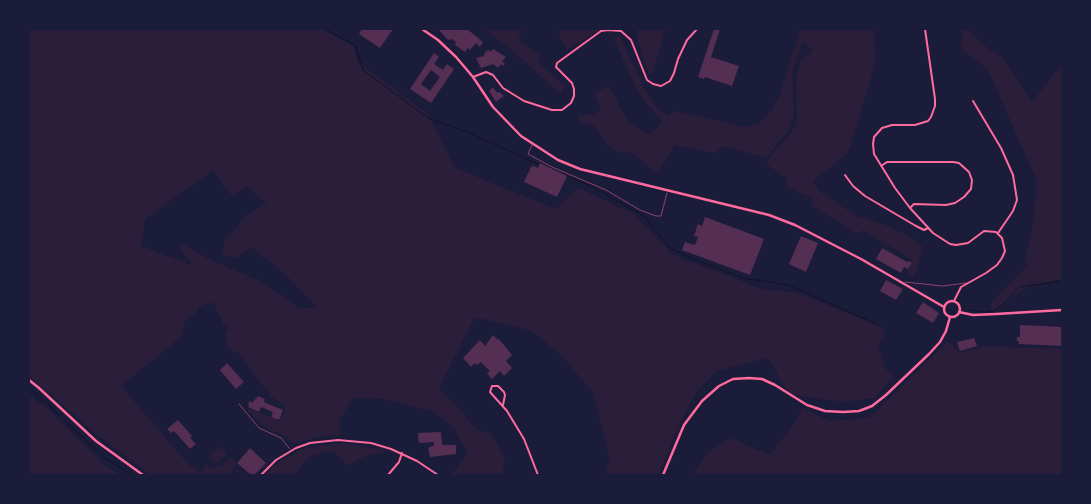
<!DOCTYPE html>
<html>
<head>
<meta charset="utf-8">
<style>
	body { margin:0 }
	#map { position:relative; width:1091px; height:504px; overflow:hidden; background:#1b1b3a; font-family:Jost,sans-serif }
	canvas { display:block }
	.frame { position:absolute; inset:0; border:30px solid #1b1b3a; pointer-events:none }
</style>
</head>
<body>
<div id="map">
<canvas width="1091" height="504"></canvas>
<div class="frame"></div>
</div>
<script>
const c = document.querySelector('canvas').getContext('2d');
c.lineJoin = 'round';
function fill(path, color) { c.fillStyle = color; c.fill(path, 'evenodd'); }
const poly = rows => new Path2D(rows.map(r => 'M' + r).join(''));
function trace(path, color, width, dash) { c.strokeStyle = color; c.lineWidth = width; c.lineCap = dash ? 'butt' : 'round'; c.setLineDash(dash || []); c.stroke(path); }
fill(poly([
	[29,29,322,29,353,46,358,62,428,114,455,168,556,209,578,188,634,214,673,255,762,289,799,293,883,328,885,336,878,345,887,371,894,376,875,398,843,402,789,394,768,358,717,371,695,394,675,433,659,475,605,475,610,459,593,393,561,355,532,331,475,317,439,388,479,431,491,433,505,459,502,475,451,475,468,453,453,427,434,412,384,399,353,398,340,419,341,435,320,436,297,443,293,442,287,437,265,427,247,410,250,409,280,421,285,410,285,405,270,396,240,354,228,348,225,334,228,330,226,324,223,324,213,302,199,307,195,314,186,319,181,337,121,386,189,465,201,472,206,464,210,468,222,465,232,457,237,463,229,475,151,475,91,430,54,397,29,377],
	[212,171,233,197,246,187,267,203,248,214,225,240,222,255,237,258,252,247,288,277,317,308,299,308,262,282,207,258,180,242,182,252,191,261,191,265,141,246,145,219],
	[484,29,522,29,518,41,539,54,538,62,565,86,560,94,514,52],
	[558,29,602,29,567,50,559,35],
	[637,29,665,29,653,73,649,74,638,42],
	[800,29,874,29,875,63,851,146,847,154,813,181,819,191,861,219,863,217,890,227,910,237,923,247,914,278,907,271,912,263,910,259,863,230,857,234,812,206,811,198,785,186,787,179,766,164,775,150,787,138,797,124,796,81,800,62,813,51,803,42,792,72,794,113,790,128,766,158,724,146,715,153,675,145,657,174,632,153,617,152,612,149,604,141,594,126,579,121,579,115,595,115,601,109,594,94,609,85,626,118,636,128,650,134,662,121,640,96,613,38,620,36,643,87,652,102,667,116,674,111,746,127,761,122,772,110,780,94],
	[961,29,967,29,990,50,1003,57,1032,102,1062,64,1062,279,1030,286,1014,295,998,309,992,310,990,307,993,301,1028,265,1025,260,1033,225,1037,181,987,68,960,48,963,34],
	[948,341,960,353,982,346,1062,349,1062,475,692,475,708,452,731,438,770,455,795,422,802,407,829,421,869,418],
	[29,396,47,408,105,465,121,475,29,475],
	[342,443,385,450,384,453,365,456,349,465,345,464,335,452,331,451,314,455,306,460,294,475,265,475,274,465,307,447],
	[219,446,227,454,218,462,215,463,209,456]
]), '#2a1e3b');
trace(poly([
	[325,29,355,45,363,70,428,118,467,132,540,165],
	[567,176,593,187,644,216,670,248,691,258,743,278,788,285,879,325],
	[969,310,985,312,994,311,1003,304,1019,287,1062,281],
	[29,389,38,395,59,415],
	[67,423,104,457,132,475]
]), '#12122b', 1);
fill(poly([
	[362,29,393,29,380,48,359,34],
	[438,29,467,29,483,42,480,47,476,43,470,50,468,48,465,52,455,45,456,42,452,39,448,40],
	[714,29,720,29,711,57,739,66,732,86,705,77,704,79,698,77],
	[493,49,506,57,502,61,505,64,503,66,501,64,498,68,493,64,481,68,476,58,484,56,485,52,489,50,490,52],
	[434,53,439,57,434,64,443,70,447,64,454,69,431,103,410,89],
	[431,70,440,77,430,91,421,84],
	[493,87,497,93,499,92,504,96,496,102,489,91],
	[540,163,567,176,557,197,524,182,531,167,534,166,538,168],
	[705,217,764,239,750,275,682,250,685,242,695,245,698,237,694,236,698,224,702,226],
	[801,236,818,243,806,272,789,264],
	[882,248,907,262,908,261,912,263,908,269,904,267,901,273,876,259],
	[886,280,903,289,896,300,880,291],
	[923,302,939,313,933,323,916,313],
	[1020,325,1062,327,1062,346,1019,344,1019,341,1017,341,1017,337,1020,337],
	[493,335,498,340,499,339,512,355,506,361,512,368,504,376,500,371,492,379,487,373,490,371,481,362,477,365,475,363,471,367,463,358,480,340,485,346],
	[974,338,977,346,960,351,957,342],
	[227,363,244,382,236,389,220,370],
	[258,396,265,399,264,402,283,410,279,420,271,417,273,412,261,407,259,412,248,407,249,405,248,403,250,401,252,403],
	[178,420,192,436,190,438,196,444,190,449,174,431,171,433,167,429],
	[441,432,442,445,456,445,456,454,430,457,428,448,434,445,434,442,419,443,418,433],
	[250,448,266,463,254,475,251,475,237,463]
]), '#542f53');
trace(poly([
	[532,145,528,154,552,167,606,190,640,210,656,216,661,216,667,193],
	[905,282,942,286,966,283],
	[239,404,259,428,281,438,290,449]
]), '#ff6b9d', 0.5);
trace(poly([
	[925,29,935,99,935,106,931,117,928,121,915,125,892,125,882,128,874,137,873,144,874,154,895,188,910,208,933,233,950,244,956,245,968,243,984,231,996,232,1002,238,1005,251,1002,258,997,265,986,273,961,287,954,301],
	[473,77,486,72,493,75,503,88,524,101,552,110,562,110,571,103,574,96,574,89,572,83,556,67,557,63,601,31,608,30,621,31,631,40,647,80,653,84,661,86,670,81,674,73,678,59,687,40,697,29],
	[973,101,1001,148,1013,175,1017,200,1013,211,998,233],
	[881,166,887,162,953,162,959,163,969,172,972,180,971,189,964,197,955,203,946,205,914,204,910,208],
	[845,175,853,186,865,196,916,226,924,230,928,228],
	[503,405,505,395,504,392,498,386,492,386,490,392,507,411,524,439,538,475],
	[261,475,276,460,296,448,310,443,338,440,371,443,391,449,417,461,438,475],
	[334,475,338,475],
	[388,475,399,462,402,453]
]), '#ff6b9d', 2);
trace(poly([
	[29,380,39,388,96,441,143,475],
	[663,475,684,425,702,401,719,386,733,379,749,378,762,379,775,385,807,405,825,411,843,412,859,411,872,406,886,395,929,354,940,342,946,331,950,317]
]), '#ff6b9d', 2.5);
trace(poly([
	[422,29,438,40,456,57,473,77,493,107,521,136,558,160,580,169,769,215,795,225,861,259,944,307],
	'944 309a8 8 0 1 1 16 0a8 8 0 1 1-16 0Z',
	[959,312,973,315,996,314,1062,310]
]), '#ff6b9d', 2.5);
</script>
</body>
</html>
